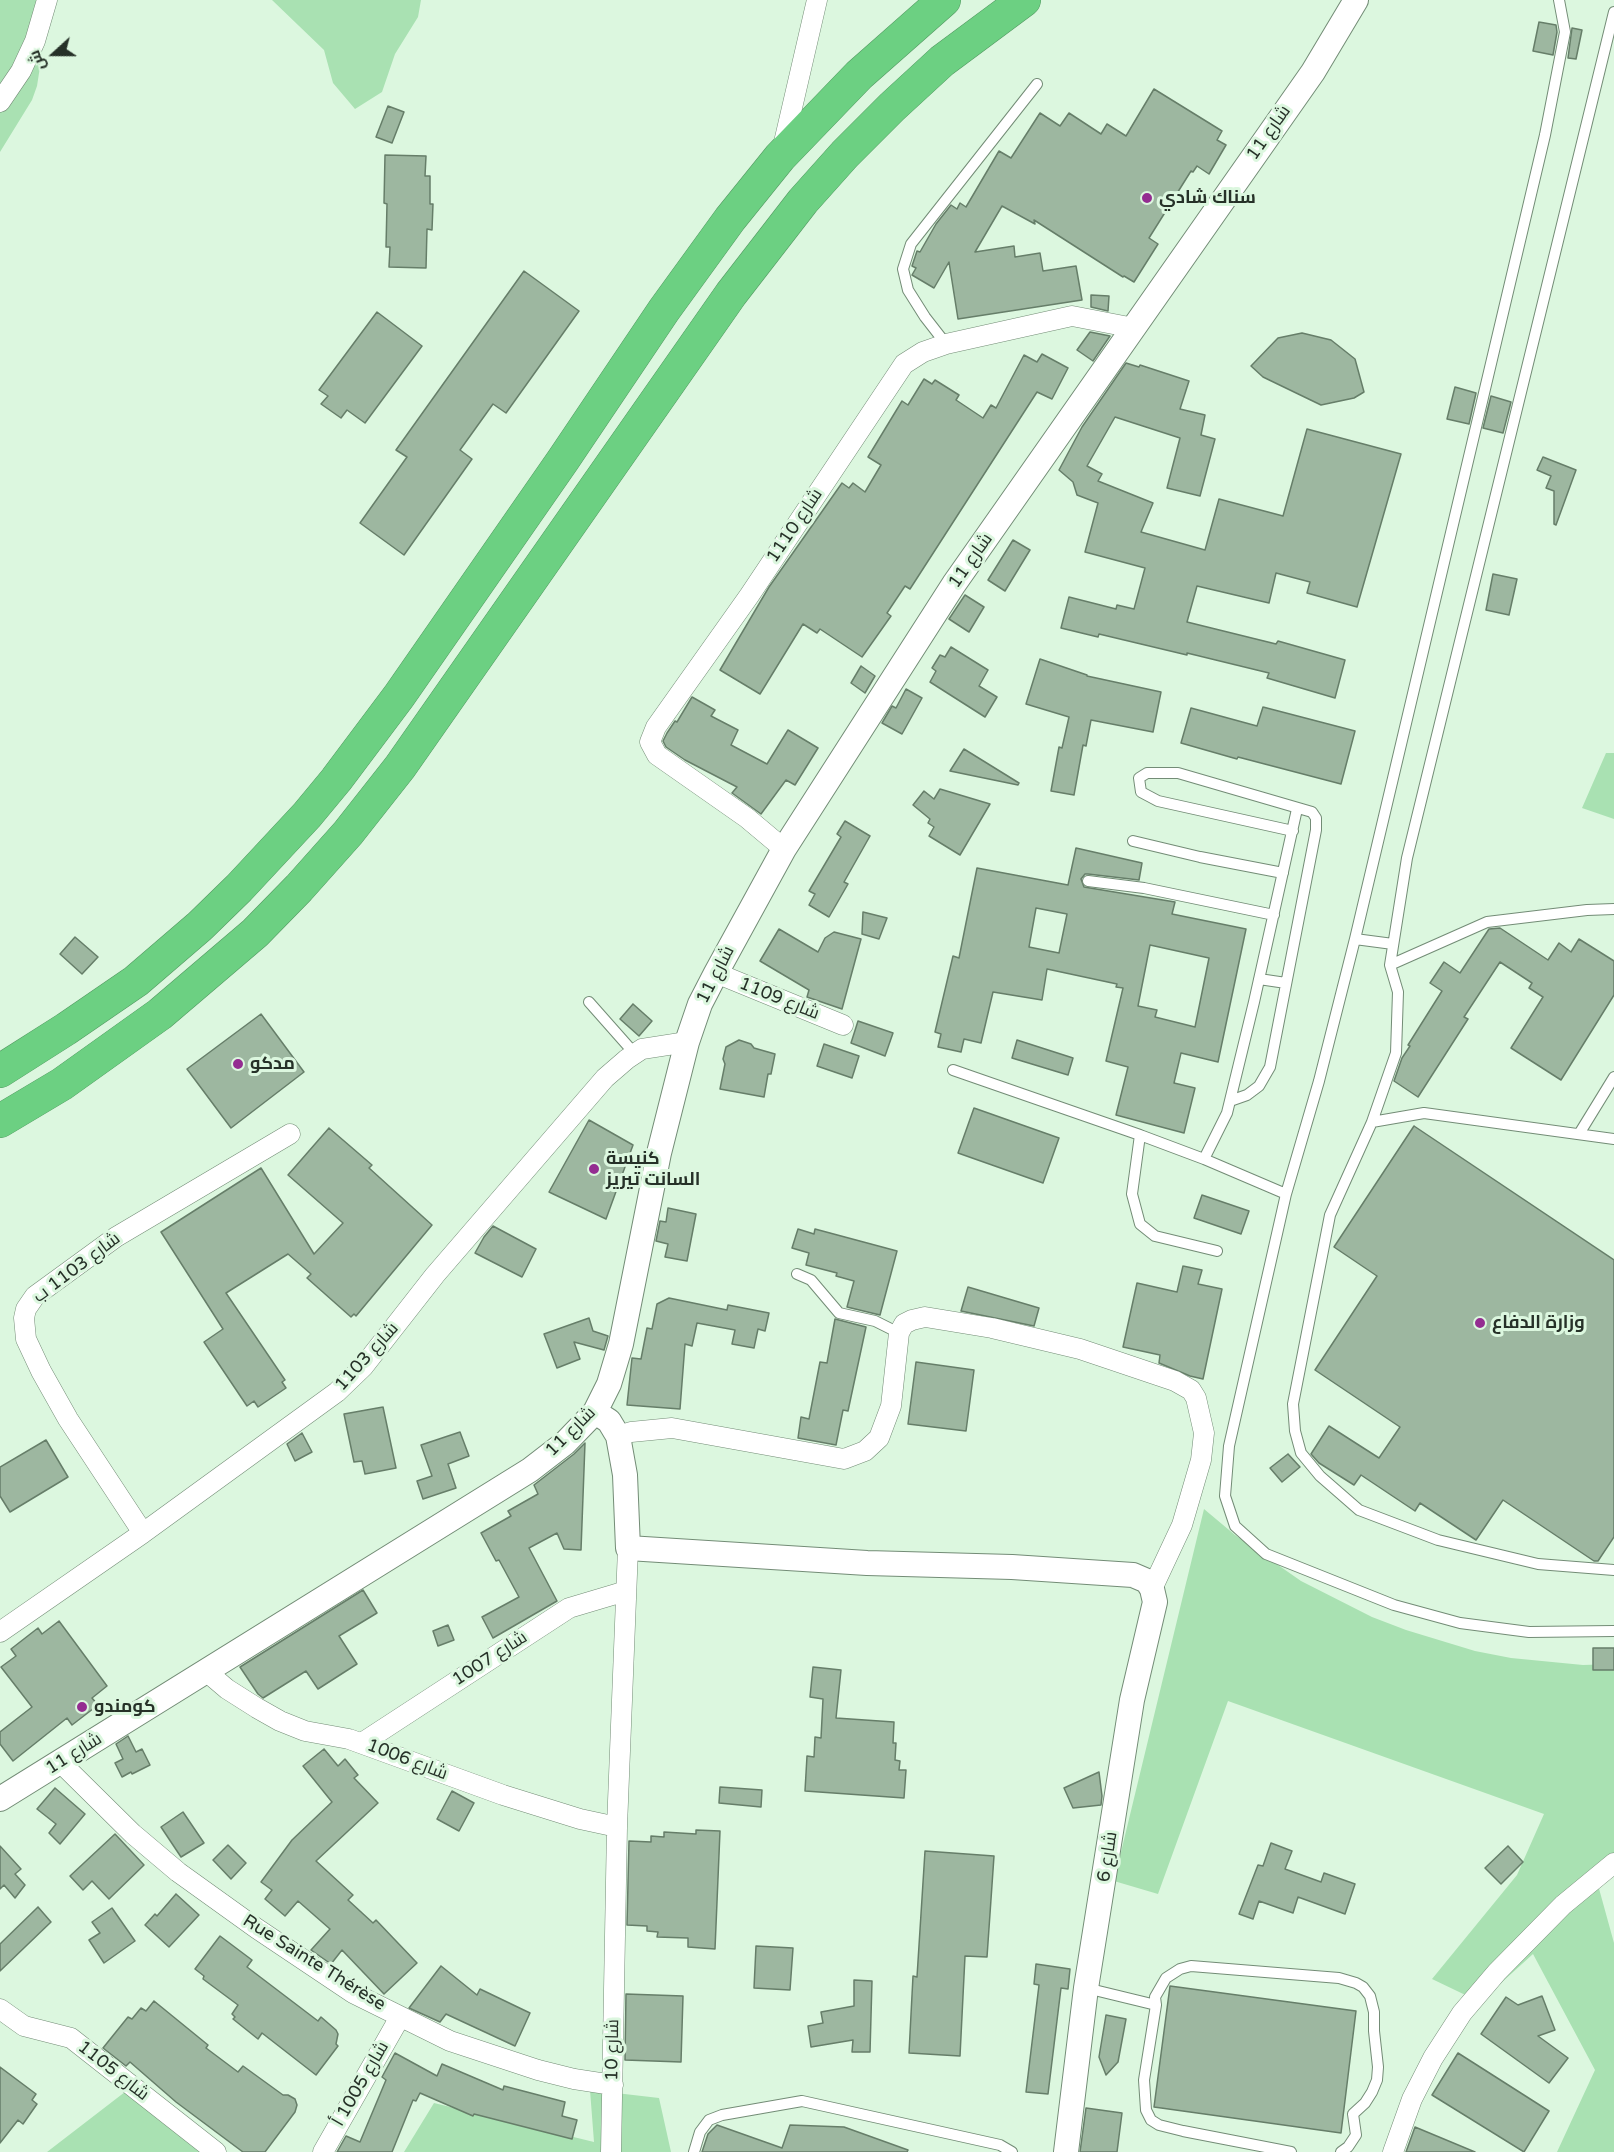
<!DOCTYPE html>
<html>
<head>
<meta charset="utf-8">
<style>
	body { margin:0 }
	#map { position:relative; width:1614px; height:2152px; overflow:hidden; background:#dcf7df; font-family:"Varela Round",Cairo,sans-serif }
	canvas { display:block }
	.north { position:absolute; left:24px; top:24px; width:60px; height:60px; -webkit-text-stroke:4px #dcf7df; paint-order:stroke; rotate:249deg; font-size:16px; font-weight:700; line-height:24px; text-align:center; color:#263128 }
	.north::after { content:''; display:block; margin:auto; width:21px; height:27px; background:#263128; clip-path:polygon(50% 0,100% 100%,50% 72%,0 100%) }
</style>
</head>
<body>
<div id="map">
<canvas width="1614" height="2152"></canvas>
<div class="north">ش</div>
</div>
<script>
const c = document.querySelector('canvas').getContext('2d');
c.lineJoin = 'round';
function fill(path, color) { c.fillStyle = color; c.fill(path, 'evenodd'); }
const poly = rows => new Path2D(rows.map(r => 'M' + r).join(''));
function trace(path, color, width, dash) { c.strokeStyle = color; c.lineWidth = width; c.lineCap = dash ? 'butt' : 'round'; c.setLineDash(dash || []); c.stroke(path); }
function drawText(font, color, halo, rows, align = 'center') {
  c.font = font + ' "Varela Round",Cairo,sans-serif'; c.lineWidth = 6; c.setLineDash([]); c.textBaseline = 'middle'; c.strokeStyle = halo; c.fillStyle = color; for (const [text, x, y, turn = 0] of rows) {
    c.save(); c.translate(x, y); c.rotate((+turn || 0) * Math.PI / 180); c.textAlign = isNaN(turn) ? turn : align; if (halo) c.strokeText(text, 0, 0); c.fillText(text, 0, 0); c.restore();
  }
}
fill(poly([
	[0,0,45,0,42,54,37,86,32,100,0,152],
	[272,0,421,0,418,17,395,54,382,92,355,109,333,83,324,50],
	[1606,753,1614,753,1614,819,1582,808],
	[1204,1509,1235,1535,1301,1581,1372,1617,1406,1630,1475,1651,1511,1658,1583,1665,1614,1664,1614,1874,1598,1885,1614,1943,1614,2152,1557,2152,1595,2070,1533,1954,1480,2002,1432,1979,1517,1875,1544,1814,1228,1701,1158,1894,1114,1881],
	[134,2085,223,2152,47,2152],
	[590,2090,659,2098,671,2152,404,2152,434,2103,594,2142]
]), '#a9e1b2');
const building = poly([
	[1539,22,1556,25,1557,32,1553,55,1533,51,1539,22],
	[1572,28,1582,30,1576,59,1568,58,1572,28],
	[1154,89,1222,131,1217,140,1226,145,1209,174,1197,166,1193,172,1191,171,1149,238,1158,244,1134,282,1124,276,1123,277,1034,220,1035,224,1002,206,975,252,1014,246,1015,257,1040,253,1043,271,1076,266,1082,300,958,319,949,262,934,288,912,275,916,268,912,266,917,251,920,252,936,224,951,205,957,209,960,203,966,207,999,151,1011,158,1040,113,1060,126,1069,113,1101,134,1107,124,1126,136,1154,89],
	[388,106,404,112,392,143,376,137,388,106],
	[385,155,426,156,425,176,430,176,430,204,433,204,432,230,427,229,426,268,389,267,390,247,386,247,387,204,384,203,385,155],
	[524,271,579,311,506,413,493,404,460,450,472,459,404,555,360,523,407,457,396,450,524,271],
	[1091,295,1109,296,1108,311,1091,307,1091,295],
	[377,312,422,346,365,423,347,410,341,418,321,404,328,396,319,390,377,312],
	[1090,332,1110,336,1093,361,1077,350,1090,332],
	[1302,333,1331,340,1355,359,1364,392,1354,398,1321,405,1263,377,1251,366,1278,338,1302,333],
	[1042,354,1068,368,1052,399,1037,392,910,589,905,586,887,613,891,616,862,657,820,629,817,633,803,624,760,694,720,670,769,587,842,483,849,488,853,483,865,492,881,465,868,457,902,401,908,405,924,379,932,384,935,380,959,395,956,400,983,418,991,405,996,408,1024,355,1037,362,1042,354],
	[1126,363,1139,367,1140,365,1189,381,1180,409,1205,415,1201,435,1215,439,1200,496,1167,488,1180,438,1115,417,1087,466,1102,474,1098,481,1153,503,1141,532,1205,550,1219,499,1283,516,1307,429,1401,454,1357,607,1307,593,1310,582,1276,573,1269,603,1197,586,1187,622,1276,644,1278,641,1345,660,1335,698,1267,678,1269,673,1187,653,1187,655,1099,634,1098,637,1061,628,1069,597,1116,609,1117,605,1134,609,1145,568,1085,552,1098,503,1077,495,1073,482,1059,470,1082,427,1126,363],
	[1455,387,1476,393,1469,424,1447,419,1455,387],
	[1491,396,1511,402,1503,433,1483,428,1491,396],
	[1543,457,1576,470,1556,525,1554,524,1554,491,1546,488,1551,476,1537,470,1543,457],
	[1013,540,1030,550,1005,591,988,580,1013,540],
	[1493,574,1517,579,1509,615,1486,610,1493,574],
	[965,595,984,607,969,632,949,619,965,595],
	[951,647,988,670,979,686,997,697,985,717,930,682,936,671,932,668,940,655,945,657,951,647],
	[1040,659,1087,675,1087,676,1161,692,1153,732,1091,720,1086,746,1083,745,1074,795,1051,791,1059,747,1062,748,1069,717,1026,704,1040,659],
	[861,666,875,676,865,693,851,683,861,666],
	[906,689,922,698,902,734,882,723,892,706,896,708,906,689],
	[692,697,715,710,711,716,738,730,731,745,767,764,788,730,818,748,795,785,786,780,761,814,732,793,737,787,685,760,666,747,663,741,667,733,675,721,677,722,692,697],
	[1263,707,1355,731,1341,784,1238,757,1237,759,1181,743,1191,708,1257,726,1263,707],
	[964,749,1019,783,1018,785,950,771,964,749],
	[940,789,990,804,960,855,929,836,934,827,928,823,930,819,913,805,924,791,934,799,940,789],
	[845,821,870,836,844,882,848,884,829,917,809,905,815,894,809,891,841,837,837,834,845,821],
	[1076,848,1142,863,1139,880,1088,874,1085,874,1081,879,1084,887,1175,902,1172,914,1246,929,1218,1062,1181,1053,1174,1083,1195,1088,1184,1133,1116,1115,1128,1067,1106,1061,1123,988,1116,987,1117,984,1047,969,1042,1000,993,992,981,1043,964,1039,961,1052,938,1047,941,1034,935,1032,953,956,959,958,977,868,1068,885,1076,848],
	[1036,908,1067,914,1059,953,1029,947,1036,908],
	[1150,945,1209,958,1195,1027,1155,1017,1157,1010,1138,1006,1150,945],
	[863,912,887,918,879,939,862,934,863,912],
	[1500,928,1548,960,1559,943,1571,952,1579,939,1614,961,1614,995,1561,1080,1511,1048,1543,997,1529,988,1532,983,1500,962,1464,1017,1468,1019,1418,1097,1394,1081,1402,1058,1410,1046,1408,1045,1442,991,1430,983,1444,962,1460,973,1489,929,1500,928],
	[779,929,818,952,825,938,834,932,861,939,842,1009,807,997,809,990,760,961,779,929],
	[75,937,98,957,82,974,60,954,75,937],
	[633,1004,652,1021,639,1036,620,1019,633,1004],
	[261,1014,304,1072,231,1128,187,1069,261,1014],
	[858,1021,893,1033,885,1056,851,1043,858,1021],
	[739,1040,751,1044,754,1048,775,1054,771,1074,768,1074,764,1097,720,1089,725,1064,723,1059,726,1047,739,1040],
	[1017,1040,1073,1058,1068,1075,1012,1058,1017,1040],
	[824,1044,859,1056,852,1078,817,1066,824,1044],
	[974,1108,1059,1138,1043,1183,958,1153,974,1108],
	[589,1120,633,1145,606,1219,549,1192,589,1120],
	[1414,1126,1614,1260,1614,1537,1598,1561,1594,1561,1503,1500,1476,1540,1420,1503,1415,1511,1361,1475,1354,1485,1319,1463,1311,1454,1329,1426,1379,1458,1400,1427,1315,1370,1377,1276,1334,1247,1414,1126],
	[329,1128,372,1165,369,1168,432,1225,356,1316,354,1314,351,1317,307,1278,311,1274,288,1254,226,1293,285,1380,282,1382,286,1388,258,1407,254,1401,247,1406,204,1342,223,1329,161,1232,261,1168,314,1254,343,1223,288,1175,329,1128],
	[1202,1195,1249,1211,1241,1234,1194,1218,1202,1195],
	[668,1208,696,1214,687,1261,665,1257,668,1244,656,1241,660,1221,666,1222,668,1208],
	[493,1226,536,1249,522,1277,475,1253,484,1237,493,1226],
	[798,1229,814,1234,815,1229,897,1251,880,1315,847,1307,854,1281,836,1276,837,1273,806,1265,809,1253,792,1248,798,1229],
	[1183,1266,1202,1270,1198,1284,1222,1289,1203,1379,1190,1376,1159,1363,1160,1355,1123,1347,1137,1283,1177,1292,1183,1266],
	[968,1287,1039,1308,1034,1326,961,1311,968,1287],
	[669,1298,727,1310,728,1305,769,1313,765,1331,758,1329,754,1348,732,1344,735,1330,697,1323,692,1346,685,1344,680,1409,627,1405,632,1358,641,1359,647,1328,652,1329,657,1304,669,1298],
	[589,1318,593,1331,608,1336,604,1350,574,1342,580,1359,557,1368,544,1334,589,1318],
	[835,1319,866,1327,848,1411,843,1410,836,1445,798,1438,801,1417,809,1419,820,1362,827,1363,835,1319],
	[916,1362,974,1370,966,1431,908,1424,916,1362],
	[383,1407,396,1468,365,1474,362,1461,354,1462,344,1414,383,1407],
	[460,1432,469,1456,448,1464,456,1488,423,1499,417,1481,432,1476,421,1445,460,1432],
	[302,1433,312,1452,295,1461,287,1444,302,1433],
	[46,1440,68,1477,10,1512,0,1496,0,1467,46,1440],
	[585,1443,581,1550,564,1549,557,1533,529,1548,557,1601,493,1638,482,1617,519,1597,499,1560,496,1561,481,1533,511,1516,508,1511,538,1494,534,1485,574,1454,585,1443],
	[1288,1454,1300,1467,1282,1482,1270,1468,1288,1454],
	[363,1590,377,1613,339,1636,357,1664,318,1689,306,1671,263,1698,258,1694,240,1667,363,1590],
	[59,1621,107,1686,92,1698,98,1705,72,1725,67,1718,13,1761,0,1744,0,1732,32,1707,1,1667,16,1656,11,1649,38,1628,42,1634,59,1621],
	[448,1625,454,1640,438,1646,433,1631,448,1625],
	[1593,1648,1614,1648,1614,1670,1593,1670,1593,1648],
	[813,1667,841,1670,836,1718,894,1722,893,1743,896,1743,895,1760,900,1761,899,1770,906,1770,904,1798,805,1791,807,1756,814,1757,815,1737,821,1738,823,1699,810,1697,813,1667],
	[128,1736,136,1752,142,1749,150,1765,132,1774,131,1772,122,1777,115,1763,123,1759,116,1744,128,1736],
	[324,1749,338,1766,345,1759,358,1775,354,1778,378,1803,316,1861,353,1895,348,1900,373,1923,376,1920,417,1963,384,1994,342,1950,331,1964,311,1950,330,1929,298,1901,285,1916,265,1899,272,1890,261,1882,292,1840,332,1802,303,1766,324,1749],
	[1099,1772,1102,1796,1101,1805,1073,1808,1064,1788,1099,1772],
	[720,1787,762,1790,761,1807,719,1803,720,1787],
	[55,1788,85,1814,60,1844,49,1833,56,1824,37,1809,55,1788],
	[452,1791,474,1803,459,1831,437,1819,452,1791],
	[183,1812,204,1843,181,1857,161,1827,183,1812],
	[696,1830,720,1831,715,1949,688,1947,688,1938,657,1937,658,1932,647,1931,647,1926,627,1925,629,1841,651,1842,651,1836,664,1837,664,1832,696,1834,696,1830],
	[115,1834,144,1865,109,1899,92,1881,83,1890,70,1876,115,1834],
	[1271,1843,1292,1851,1285,1869,1321,1882,1324,1873,1355,1884,1345,1914,1298,1897,1293,1913,1259,1901,1253,1919,1239,1914,1258,1865,1263,1866,1271,1843],
	[228,1845,246,1863,231,1879,213,1860,228,1845],
	[0,1846,21,1869,15,1874,25,1885,15,1898,4,1885,0,1889,0,1846],
	[1508,1846,1523,1862,1501,1884,1485,1868,1508,1846],
	[925,1851,994,1856,987,1957,965,1956,960,2056,909,2053,913,1976,917,1977,925,1851],
	[176,1894,199,1915,169,1947,145,1925,155,1914,157,1916,176,1894],
	[38,1907,51,1922,0,1971,0,1944,38,1907],
	[112,1908,135,1941,104,1963,89,1940,100,1933,92,1922,112,1908],
	[220,1936,252,1960,247,1967,318,2021,321,2017,336,2030,338,2034,336,2044,338,2046,316,2075,262,2033,258,2039,233,2019,235,2017,232,2014,238,2005,203,1979,204,1976,195,1969,220,1936],
	[756,1946,793,1948,790,1990,754,1988,756,1946],
	[1036,1964,1070,1969,1068,1989,1061,1988,1048,2094,1026,2092,1039,1985,1034,1984,1036,1964],
	[441,1966,477,1995,480,1989,530,2013,515,2046,446,2014,440,2022,409,2008,441,1966],
	[854,1980,872,1981,870,2052,852,2052,853,2040,811,2047,808,2026,823,2023,821,2012,854,2006,854,1980],
	[1170,1986,1356,2011,1341,2133,1154,2107,1170,1986],
	[626,1994,683,1996,681,2062,625,2060,626,1994],
	[1542,1996,1555,2030,1538,2036,1568,2058,1549,2083,1481,2034,1506,1997,1518,2005,1542,1996],
	[154,2001,208,2045,206,2048,238,2072,243,2066,283,2095,288,2095,295,2099,297,2105,295,2112,265,2152,243,2152,176,2102,130,2062,126,2066,103,2048,128,2017,132,2019,141,2008,146,2011,154,2001],
	[1106,2015,1126,2019,1118,2062,1106,2075,1099,2057,1106,2015],
	[395,2053,437,2076,442,2064,503,2090,504,2086,565,2102,562,2116,577,2120,572,2139,474,2114,473,2116,420,2093,416,2101,413,2100,392,2152,337,2152,346,2136,360,2142,386,2080,382,2077,395,2053],
	[1458,2053,1549,2111,1524,2152,1432,2095,1458,2053],
	[0,2067,36,2094,32,2100,37,2104,23,2124,18,2120,0,2143,0,2067],
	[1086,2108,1122,2113,1117,2152,1080,2152,1086,2108],
	[717,2125,782,2148,790,2125,844,2127,908,2150,907,2152,702,2152,708,2134,717,2125],
	[1415,2127,1475,2152,1406,2152,1415,2127]
]);
fill(building, '#9db7a0');
trace(building, '#667e69', 1.5);
const service = poly([
	[1559,0,1565,32,1545,135,1355,939,1319,1081,1286,1194,1229,1446,1225,1496,1235,1526,1266,1554,1394,1605,1460,1623,1529,1632,1614,1631],
	[946,344,925,317,908,290,903,269,911,244,1037,84],
	[1133,841,1200,857,1283,873],
	[1088,881,1144,888,1274,915],
	[1355,939,1393,944],
	[1390,965,1487,922,1587,910,1614,909],
	[1259,979,1286,983],
	[589,1002,635,1054],
	[953,1070,1140,1135,1204,1159,1286,1194],
	[1230,1101,1247,1095,1259,1086,1270,1067,1316,830,1316,818,1312,812,1178,773,1147,773,1139,778,1141,792,1158,801,1293,831],
	[1372,1122,1396,1053,1398,992,1390,965,1407,858,1614,12],
	[1579,1134,1614,1077],
	[1140,1135,1132,1194,1140,1224,1155,1236,1217,1251],
	[1614,1139,1424,1113,1372,1122,1330,1215,1293,1404,1295,1431,1301,1453,1320,1476,1359,1510,1438,1540,1538,1564,1614,1570],
	[1204,1159,1227,1113,1254,1002,1297,809],
	[797,1274,811,1280,839,1313,875,1321,899,1333],
	[1086,1988,1156,2005,1144,2080,1146,2110,1151,2120,1159,2125,1183,2131,1291,2152],
	[1156,2005,1155,1997,1166,1978,1180,1969,1191,1966,1339,1978,1356,1983,1363,1987,1370,1996,1374,2012,1374,2031,1378,2067,1377,2080,1372,2092,1365,2103,1353,2114,1356,2135,1348,2147,1341,2152],
	[694,2152,700,2132,709,2120,722,2115,802,2101,1000,2145,1012,2152]
]);
const minor = poly([
	[0,102,21,71,35,41,47,0],
	[782,151,817,0],
	[784,849,747,818,657,755,650,742,656,727,749,596,904,364,923,352,946,344,1072,316,1134,328],
	[716,973,843,1025],
	[618,1436,631,1432,672,1428,844,1459,865,1451,879,1438,891,1406,899,1333,904,1324,912,1320,925,1317,992,1328,1080,1349,1175,1381,1191,1390,1196,1398,1204,1433,1201,1460,1182,1525,1152,1589],
	[143,1533,68,1419,41,1371,26,1339,24,1318,26,1309,35,1296,116,1237,290,1134],
	[0,1632,143,1533,337,1392,363,1367,435,1275,605,1078,627,1059,642,1049,687,1042],
	[207,1672,227,1689,257,1708,280,1721,305,1731,349,1739,503,1795,580,1819,617,1827],
	[362,1743,569,1608,626,1591],
	[60,1762,133,1834,178,1872,256,1928,353,1993,450,2041,538,2070,574,2079,613,2085],
	[0,2009,24,2026,71,2038,216,2152],
	[323,2152,400,2017],
	[611,2152,617,1827,628,1548],
	[1393,2152,1412,2099,1433,2058,1462,2013,1497,1972,1563,1905,1614,1863]
]);
const tertiary = poly([
	[595,1412,609,1421,618,1436,625,1475,628,1548,867,1563,1012,1567,1133,1575,1147,1581,1152,1589,1155,1602,1132,1700,1086,1988,1066,2152],
	[0,1799,530,1470,565,1443,595,1412,609,1384,621,1344,659,1153,687,1042,700,1004,716,973,784,849,954,584,1313,72,1356,0]
]);
const motorway = poly([
	[0,1071,66,1029,136,981,200,926,239,888,307,815,336,780,399,696,563,460,664,310,730,219,780,157,859,75,944,0],
	[0,1121,62,1084,160,1014,255,933,299,888,348,833,400,767,731,294,803,201,845,154,892,107,942,61,1024,0]
]);
trace(service, '#738c76', 12);
trace(minor, '#738c76', 21);
trace(tertiary, '#738c76', 26);
trace(motorway, '#549862', 34);
trace(service, '#fff', 10);
trace(minor, '#fff', 20);
trace(tertiary, '#fff', 24);
trace(motorway, '#6cd082', 33);
for (const [x, y, r, color] of [
	[1147,198,6,"#942d91"],
	[238,1064,6,"#942d91"],
	[594,1169,6,"#942d91"],
	[1480,1323,6,"#942d91"],
	[82,1707,6,"#942d91"]
]) { const dot = new Path2D(); dot.arc(x, y, r, 0, 2 * Math.PI); c.fillStyle = color; c.fill(dot); trace(dot, '#dcf7df', 2); }
drawText('18px', '#263128', '#dcf7df', [
	["شارع 11",1269,133,-55],
	["شارع 1110",795,526,-56],
	["شارع 11",971,561,-55],
	["شارع 11",716,975,-63],
	["شارع 1109",779,999,22],
	["شارع 1103 ب",77,1268,-37],
	["شارع 1103",367,1357,-48],
	["شارع 11",571,1432,-45],
	["شارع 1007",490,1659,-33],
	["شارع 11",74,1754,-32],
	["شارع 1006",407,1760,21],
	["شارع 6",1108,1857,-81],
	["Rue Sainte Thérèse",314,1963,32],
	["شارع 10",613,2050,-89],
	["شارع 1105",113,2071,38],
	["شارع 1005 أ",361,2084,-60]
]);
drawText('bold 18px', '#263128', '#dcf7df', [
	["سناك شادي",1159,198],
	["مدكو",250,1064],
	["كنيسة",606,1159],
	["السانت تيريز",606,1180],
	["وزارة الدفاع",1492,1323],
	["كومندو",94,1707]
], 'left');
</script>
</body>
</html>
